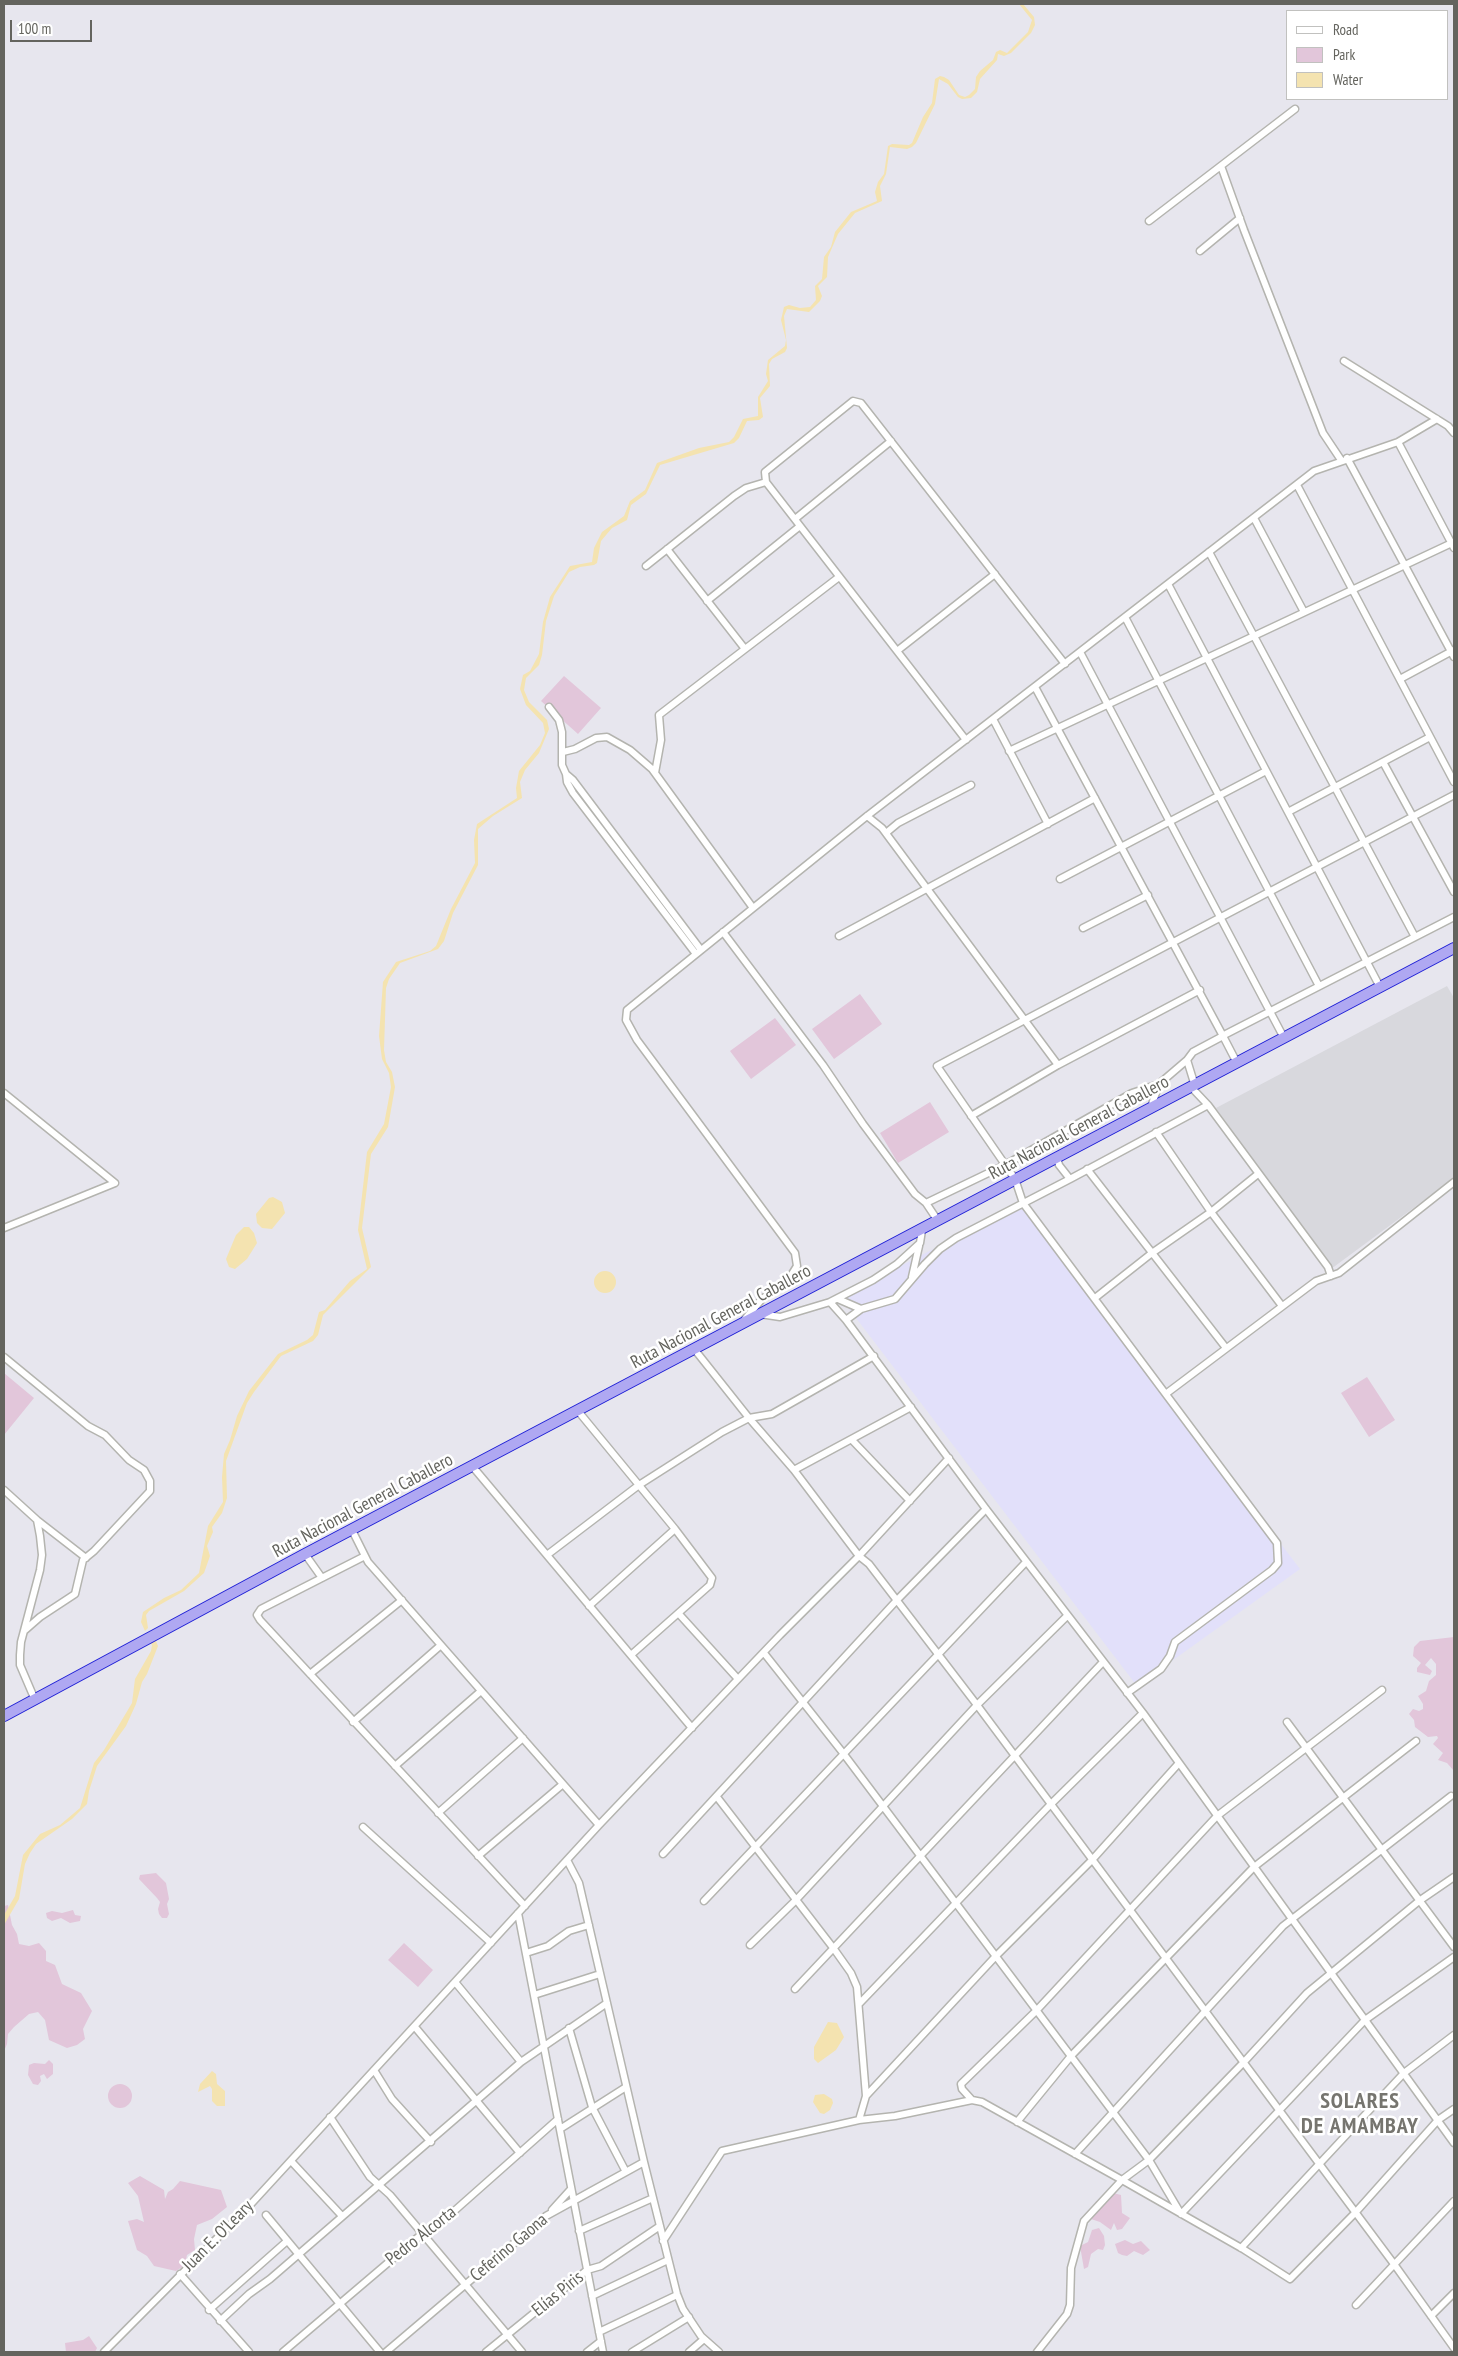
<!DOCTYPE html>
<html>
<head>
<meta charset="utf-8">
<style>
	body { margin:0 }
	#map { position:relative; width:1458px; height:2356px; overflow:hidden; background:#e7e6ee; font-family:"PT Sans Narrow",sans-serif }
	canvas { display:block }
	.frame { position:absolute; inset:0; border:5px solid #64645e; pointer-events:none }
	.legend { position:absolute; left:1286px; top:10px; width:162px; height:90px; box-sizing:border-box; background:#fff; border:1px solid #c1c1bf; margin:0; padding:6px 9px; list-style:none; font-size:15px; color:#64645e }
	.legend li { display:flex; align-items:center; gap:10px; height:25px }
	.legend b { width:25px; border:1px solid #c1c1bf }
	.scale { position:absolute; left:10px; top:20px; width:82px; height:22px; box-sizing:border-box; border:2px solid #64645e; border-top:0; padding-left:6px; font-size:15px; line-height:18px; white-space:nowrap; color:#64645e; -webkit-text-stroke:4px #fff; paint-order:stroke }
</style>
</head>
<body>
<div id="map">
<canvas width="1458" height="2356"></canvas>
<div class="frame"></div>
<ul class="legend">
<li><b style="height:6px;background:#fff"></b>Road</li>
<li><b style="height:14px;background:#e2c6da"></b>Park</li>
<li><b style="height:14px;background:#f4e3b0"></b>Water</li>
</ul>
<div class="scale">100 m</div>
</div>
<script>
const c = document.querySelector('canvas').getContext('2d');
c.lineJoin = 'round';
function fill(path, color) { c.fillStyle = color; c.fill(path, 'evenodd'); }
const poly = rows => new Path2D(rows.map(r => 'M' + r).join(''));
function trace(path, color, width, dash) { c.strokeStyle = color; c.lineWidth = width; c.lineCap = dash ? 'butt' : 'round'; c.setLineDash(dash || []); c.stroke(path); }
function drawText(font, color, halo, rows, align = 'center') {
  c.font = font + ' "PT Sans Narrow",sans-serif'; c.lineWidth = 5; c.setLineDash([]); c.textBaseline = 'middle'; c.strokeStyle = halo; c.fillStyle = color; for (const [text, x, y, turn = 0] of rows) {
    c.save(); c.translate(x, y); c.rotate((+turn || 0) * Math.PI / 180); c.textAlign = isNaN(turn) ? turn : align; if (halo) c.strokeText(text, 0, 0); c.fillText(text, 0, 0); c.restore();
  }
}
fill(poly([
	[1023,1203,1300,1569,1137,1686,840,1297]
]), '#e2e0fa');
fill(poly([
	[1447,986,1454,998,1454,1178,1331,1269,1216,1108]
]), '#d8d8dd');
fill(poly([
	[564,676,601,708,578,734,541,701],
	[860,994,882,1024,834,1059,812,1029],
	[775,1018,796,1045,751,1079,730,1051],
	[930,1102,949,1132,898,1163,880,1133],
	[4,1373,34,1398,4,1435],
	[1367,1377,1395,1420,1369,1437,1341,1393],
	[1454,1637,1454,1771,1447,1763,1438,1760,1443,1753,1433,1744,1438,1738,1437,1736,1428,1737,1415,1727,1414,1720,1409,1714,1413,1709,1419,1711,1423,1709,1423,1704,1418,1696,1426,1691,1429,1681,1436,1675,1436,1664,1431,1658,1425,1665,1432,1671,1430,1675,1417,1672,1417,1668,1421,1663,1413,1656,1414,1647,1420,1641],
	[156,1873,166,1883,169,1899,167,1904,169,1914,167,1918,162,1918,159,1914,158,1909,160,1902,157,1898,139,1879,140,1875],
	[8,1905,12,1925,17,1934,19,1944,29,1946,39,1943,46,1951,46,1961,55,1965,62,1984,81,1993,92,2011,83,2029,85,2039,77,2045,67,2048,49,2040,45,2020,38,2012,29,2014,14,2027,8,2034,7,2044,4,2051,4,1906],
	[73,1910,75,1915,81,1916,80,1921,70,1923,61,1918,52,1921,47,1918,46,1913,52,1911,62,1913],
	[404,1943,433,1970,418,1987,388,1960],
	[49,2060,53,2064,53,2074,47,2079,44,2074,40,2076,41,2081,38,2085,33,2084,28,2075,29,2065,34,2063,45,2064],
	'108 2096a12 12 0 1 1 24 0a12 12 0 1 1-24 0Z',
	[140,2176,164,2190,165,2199,168,2192,173,2189,180,2181,221,2190,227,2207,212,2219,197,2225,194,2239,195,2250,187,2255,185,2265,176,2271,154,2266,147,2256,137,2250,128,2221,137,2219,144,2222,138,2196,128,2183],
	[1109,2192,1121,2195,1122,2213,1130,2218,1122,2229,1117,2230,1114,2223,1111,2230,1100,2222,1091,2219,1096,2201,1101,2201],
	[1099,2228,1104,2236,1105,2245,1103,2250,1098,2249,1091,2254,1088,2267,1084,2269,1080,2246,1088,2242,1092,2230],
	[1125,2240,1133,2244,1141,2241,1150,2250,1143,2255,1134,2251,1127,2256,1122,2255,1118,2253,1115,2244],
	[89,2336,97,2348,95,2352,66,2352,65,2343,83,2340]
]), '#e2c6da');
fill(poly([
	[1019,4,1023,4,1034,17,1035,25,1031,33,1011,53,1004,56,998,54,997,60,980,79,977,92,971,98,962,99,958,97,948,84,939,79,935,104,916,143,912,147,907,149,890,147,886,174,880,186,882,201,855,213,838,234,828,257,827,277,818,286,822,296,820,301,809,312,787,309,784,316,787,348,785,352,772,359,769,364,770,386,760,398,763,417,759,420,747,421,739,438,734,443,660,465,646,494,631,505,627,520,612,528,601,541,597,563,594,565,580,567,569,572,554,596,546,621,542,655,539,665,526,678,524,690,529,702,547,720,549,729,539,753,525,770,520,782,522,798,493,816,478,829,478,865,453,913,444,941,438,949,400,963,389,979,386,988,384,1050,386,1062,392,1072,395,1087,388,1127,371,1154,362,1228,371,1267,323,1315,318,1335,313,1341,281,1356,254,1392,247,1403,226,1461,227,1498,222,1513,212,1527,213,1532,207,1546,210,1556,204,1573,184,1591,149,1611,146,1615,148,1628,145,1631,141,1622,143,1612,164,1598,181,1590,199,1573,208,1526,223,1502,222,1477,224,1454,230,1440,237,1416,249,1391,278,1354,307,1340,313,1335,319,1312,325,1310,350,1281,367,1269,358,1230,367,1152,384,1124,391,1087,389,1073,382,1059,379,1036,383,982,396,962,430,951,436,946,451,909,475,863,474,840,477,824,517,798,516,788,519,771,540,745,545,733,543,723,526,705,520,689,523,675,530,671,539,654,543,622,550,597,570,566,592,562,594,548,602,532,624,516,630,501,645,490,657,463,699,448,729,442,734,437,743,419,758,416,758,397,768,381,766,374,768,360,785,346,786,340,781,320,784,307,789,305,800,308,810,307,816,300,815,286,822,279,824,257,831,247,835,232,851,212,877,201,875,192,878,182,884,174,888,146,892,144,909,145,912,143,923,117,932,103,935,79,940,76,944,77,949,80,959,95,965,97,969,95,975,89,976,77,980,71,993,60,996,52,1000,50,1007,53,1028,32,1032,20],
	[273,1197,282,1202,285,1213,272,1229,262,1228,257,1223,256,1214,269,1198],
	[244,1227,249,1227,254,1233,257,1243,247,1259,235,1269,229,1267,226,1259,236,1235],
	'594 1282a11 11 0 1 1 22 0a11 11 0 1 1-22 0Z',
	[155,1639,158,1646,147,1674,142,1682,136,1704,126,1726,97,1766,89,1791,87,1804,72,1819,36,1844,30,1853,25,1864,19,1899,4,1925,4,1915,15,1896,23,1855,40,1834,60,1825,80,1808,94,1763,104,1750,132,1703,135,1679,151,1651,152,1645,150,1642],
	[828,2022,837,2023,844,2037,836,2050,818,2063,814,2059,814,2047],
	[212,2071,216,2074,217,2084,225,2091,225,2106,217,2106,212,2101,212,2089,210,2086,198,2092,200,2084],
	[824,2094,832,2099,833,2103,830,2110,824,2114,820,2113,813,2102,815,2095]
]), '#f4e3b0');
const minor = poly([
	[1221,166,1244,230,1323,433,1341,460],
	[1149,221,1295,109],
	[1200,251,1240,218],
	[1344,361,1448,426,1454,433],
	[1398,442,1454,548],
	[1347,458,1454,657],
	[1297,485,1454,782],
	[1254,518,1304,612],
	[795,519,891,441],
	[667,549,745,649],
	[1209,552,1415,937],
	[646,566,734,496,746,488,766,482],
	[1168,584,1380,987],
	[707,601,800,526],
	[1125,617,1319,986],
	[897,651,995,574],
	[1080,652,1284,1038],
	[1400,679,1454,650],
	[1035,687,1223,1036,1193,1052,1187,1060,1195,1086],
	[549,707,559,720,562,732,562,765,566,774],
	[993,719,1048,824],
	[966,740,766,482,765,472,853,401,861,403,1065,664],
	[1009,751,1454,542],
	[563,752,575,749,596,738,607,737,630,750,652,769,753,908],
	[1383,762,1454,892],
	[655,773,661,740,659,715,839,577],
	[1288,812,1430,737],
	[867,816,882,828,1058,1065],
	[886,833,898,823,971,785],
	[1060,879,1266,771],
	[1083,928,1148,895],
	[723,932,823,1065,863,1124,915,1194,926,1203,938,1221],
	[839,936,1095,798],
	[696,954,573,793,567,782,566,774,573,780,701,950],
	[1237,1063,1223,1036,1226,1034,1454,917],
	[1191,1087,1208,1105,1328,1267,1331,1276],
	[4,1093,115,1183,4,1228],
	[1151,1107,1159,1084,1187,1060],
	[971,1116,1058,1065,1200,990],
	[1156,1132,1211,1212,1282,1306],
	[1057,1157,1059,1165,1070,1179,1208,1105],
	[1087,1169,1226,1348],
	[926,1203,1005,1165,1132,1093,1159,1084],
	[912,1277,919,1246],
	[1095,1298,1152,1253,1211,1212,1258,1174],
	[838,1299,861,1309],
	[830,1302,873,1280,897,1264,920,1243,922,1230],
	[760,1314,780,1317,830,1302,846,1320,986,1509,1143,1713,1454,2143],
	[745,1319,762,1299,787,1282,797,1266,795,1253,637,1040,626,1020,627,1010,867,816,1314,471,1398,442,1437,419],
	[846,1320,861,1309,895,1299,925,1264,940,1249,956,1238,1070,1179],
	[695,1350,749,1418,794,1470,859,1556,869,1564,977,1705,1394,2264,1454,2348],
	[4,1357,88,1426,105,1435,129,1460,144,1470,150,1481,150,1491,94,1551,83,1560,75,1594,40,1617,24,1631],
	[1167,1393,1316,1281,1339,1273,1454,1182],
	[578,1411,675,1529,712,1578,710,1585,631,1655],
	[852,1440,910,1501],
	[473,1467,692,1728],
	[794,1470,911,1407],
	[4,1490,37,1520,40,1536,42,1555,40,1570,21,1642,20,1655,20,1665,35,1700],
	[37,1520,86,1558],
	[352,1530,368,1562,599,1825],
	[305,1554,322,1578],
	[547,1555,639,1485,722,1432,749,1418,772,1414,874,1356],
	[365,1556,261,1609,257,1615,260,1620,525,1906],
	[589,1606,675,1529],
	[679,1614,738,1679],
	[764,1653,843,1753,1149,2160,1181,2214,1365,2020,1454,1957],
	[310,1674,402,1600],
	[1127,1693,1161,1669,1170,1656,1175,1642,1272,1570,1278,1563,1277,1543,1023,1203,1015,1179,937,1066,1454,795],
	[353,1722,441,1645],
	[1287,1722,1454,1947],
	[395,1766,481,1691],
	[717,1797,834,1949,851,1973,857,1987,866,2096,859,2120],
	[438,1813,523,1738],
	[363,1827,491,1943],
	[663,1854,897,1600,986,1509],
	[478,1856,563,1784],
	[567,1860,579,1883,644,2162,677,2294,683,2309,701,2336,719,2352],
	[704,1901,1026,1562],
	[518,1913,603,2352],
	[750,1945,795,1901,977,1705,1067,1616],
	[526,1953,548,1946,569,1931,589,1925],
	[455,1982,521,2062],
	[795,1989,1103,1662],
	[534,1995,600,1974],
	[859,2004,1050,1805,1143,1713],
	[415,2027,520,2153],
	[569,2028,592,2107,626,2172],
	[374,2070,392,2099,431,2142],
	[866,2096,995,1957,1092,1860,1179,1763],
	[972,2100,962,2089,961,2084,1036,2011,1217,1816,1382,1690],
	[330,2117,370,2177,390,2195,522,2352],
	[1017,2122,1071,2056,1254,1867,1416,1741],
	[560,2129,626,2087],
	[1075,2154,1283,1926,1451,1796],
	[291,2161,342,2216],
	[552,2210,571,2189],
	[266,2215,380,2352],
	[579,2231,653,2198],
	[663,2241,722,2151,859,2120,895,2116,972,2100,982,2102,1122,2180,1243,2249,1290,2279,1355,2213,1438,2120,1454,2109],
	[1241,2248,1404,2073,1454,2035],
	[180,2274,249,2352],
	[592,2296,668,2260],
	[1356,2305,1454,2201],
	[209,2310,287,2241],
	[1431,2316,1454,2293],
	[220,2321,249,2294,270,2279,521,2062,607,2003],
	[599,2332,677,2295],
	[104,2352,251,2204,599,1825,780,1635,859,1556,949,1458],
	[283,2352,423,2233,426,2236,558,2119],
	[386,2352,546,2216,644,2162],
	[486,2352,587,2270,601,2266,660,2226],
	[587,2352,601,2341],
	[632,2352,689,2317],
	[689,2352,704,2339],
	[1037,2352,1067,2314,1070,2305,1071,2268,1084,2221,1122,2180,1149,2160,1243,2063,1307,1993,1419,1901,1454,1877]
]);
const trunk = poly([
	[4,1716,305,1554,1454,948]
]);
trace(minor, '#b4b4af', 9);
trace(trunk, '#1e1fd6', 12);
trace(minor, '#fff', 6);
trace(trunk, '#afa8f2', 10);
drawText('18px', '#64645e', '#fff', [
	["Ruta Nacional General Caballero",1079,1128,-28],
	["Ruta Nacional General Caballero",721,1317,-28],
	["Ruta Nacional General Caballero",363,1506,-28],
	["Juan E. O'Leary",218,2236,-45],
	["Pedro Alcorta",421,2236,-38],
	["Ceferino Gaona",509,2248,-40],
	["Elías Piris",558,2294,-39]
]);
c.letterSpacing = '1px';
drawText('bold 22px', '#76756f', '#fff', [
	["SOLARES",1360,2102],
	["DE AMAMBAY",1360,2127]
]);
c.letterSpacing = '0px';
</script>
</body>
</html>
